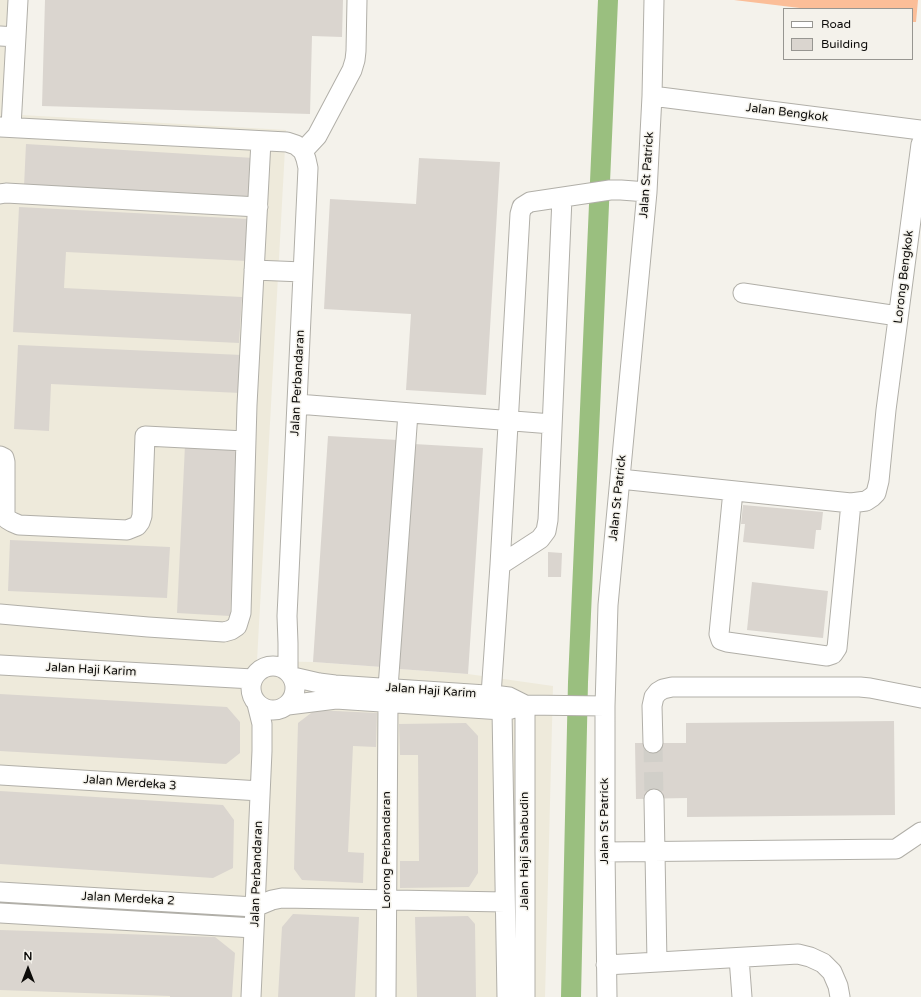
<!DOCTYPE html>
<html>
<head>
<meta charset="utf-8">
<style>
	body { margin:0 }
	#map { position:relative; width:921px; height:997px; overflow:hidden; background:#f4f2eb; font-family:"Varela Round",sans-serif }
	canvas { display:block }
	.legend { position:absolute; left:783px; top:8px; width:130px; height:52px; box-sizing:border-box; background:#f4f2eb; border:1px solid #979691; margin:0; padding:5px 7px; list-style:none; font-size:12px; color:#0c0b09 }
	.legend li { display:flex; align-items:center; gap:8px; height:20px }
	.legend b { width:20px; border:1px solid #979691 }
	.north { position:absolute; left:8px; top:949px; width:40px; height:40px; -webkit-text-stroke:3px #f4f2eb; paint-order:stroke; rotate:0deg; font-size:11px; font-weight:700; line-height:16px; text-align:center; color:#0c0b09 }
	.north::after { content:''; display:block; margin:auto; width:14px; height:18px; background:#0c0b09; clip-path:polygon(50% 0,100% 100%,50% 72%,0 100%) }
</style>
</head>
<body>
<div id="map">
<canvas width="921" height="997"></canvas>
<ul class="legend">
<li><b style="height:5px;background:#fff"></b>Road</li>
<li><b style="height:11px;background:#dad5cf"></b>Building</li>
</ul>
<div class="north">N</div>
</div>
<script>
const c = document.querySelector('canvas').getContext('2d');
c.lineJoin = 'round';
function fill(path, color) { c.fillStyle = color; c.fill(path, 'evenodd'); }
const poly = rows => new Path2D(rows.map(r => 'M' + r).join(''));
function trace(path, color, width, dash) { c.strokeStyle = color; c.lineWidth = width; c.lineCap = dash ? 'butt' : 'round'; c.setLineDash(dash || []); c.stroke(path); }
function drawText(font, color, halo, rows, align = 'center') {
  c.font = font + ' "Varela Round",sans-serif'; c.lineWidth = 3; c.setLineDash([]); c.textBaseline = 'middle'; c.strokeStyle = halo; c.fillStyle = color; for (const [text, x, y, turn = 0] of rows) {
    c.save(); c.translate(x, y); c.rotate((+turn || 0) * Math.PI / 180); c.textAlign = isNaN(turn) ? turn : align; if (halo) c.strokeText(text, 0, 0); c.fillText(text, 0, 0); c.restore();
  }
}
fill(poly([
	[0,0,10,0,4,114,286,130,257,661,313,662,382,667,399,669,468,674,553,686,545,997,0,997]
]), '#eeeadb');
fill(poly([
	[734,0,918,0,916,22,912,22,912,9,808,9]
]), '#fbbe98');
trace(poly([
	[571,997,578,682,608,0]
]), '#9abf7f', 20);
fill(poly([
	[45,0,343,0,342,37,312,36,310,114,42,106],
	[26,144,254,158,252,201,24,187],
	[419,158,500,162,486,395,406,390,411,314,324,309,330,199,416,204],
	[19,207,249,219,247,261,66,252,64,288,242,297,239,343,13,332],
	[18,345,242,355,240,393,51,384,49,431,14,429],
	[328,436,398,440,382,667,313,662],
	[414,444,483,448,468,674,399,669],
	[185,445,238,447,230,616,177,613],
	[743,505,823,512,821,530,816,530,814,549,743,542,745,524,741,524],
	[10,540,170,547,167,598,8,591],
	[548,552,562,553,561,577,548,577],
	[752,582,828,591,823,638,747,630],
	[0,694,227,707,240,722,240,753,226,764,0,751],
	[315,710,377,713,376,747,353,746,348,852,364,853,363,883,302,880,294,869,298,723],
	[894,721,895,815,687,817,687,798,636,799,635,743,686,743,686,723],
	[466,723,478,736,478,873,469,887,400,888,400,861,419,861,418,755,400,755,399,724],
	[0,791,223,805,234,820,233,868,213,878,0,864],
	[293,914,359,917,355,997,278,997,282,927],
	[468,916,475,924,476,997,417,997,415,917],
	[0,930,215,937,235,953,232,997,170,997,170,996,0,990]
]), '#dad5cf');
trace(poly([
	[653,743,654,799]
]), '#d1cfc9', 19, [19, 10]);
const minor = poly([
	[0,36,16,37],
	[652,96,921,130],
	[0,127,287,142,296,145,303,151,306,159,308,168,287,616,288,643,288,671],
	[11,127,18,0],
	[303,151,317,136,352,70,355,60,356,51,357,0],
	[0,194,6,193,258,207],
	[254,270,303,272],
	[743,293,898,316],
	[297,404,552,424],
	[0,456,4,458,5,462,5,514,7,519,12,522,19,525,127,530,137,526,140,522,142,516,145,436,245,441],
	[620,479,851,503,866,501,872,497,876,493,879,481,886,410,921,144],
	[733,491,719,634,721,640,727,642,827,656,833,654,837,648,851,503],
	[500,565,540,539,546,531,548,520,562,198],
	[0,614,148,627,224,632,231,630,237,626,241,613,247,405,261,141],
	[0,665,253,679],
	'251 688a22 22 0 1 1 44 0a22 22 0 1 1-44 0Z',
	[293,677,319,683,335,685,501,696,509,697,525,705,605,706],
	[388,688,408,413],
	[491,695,500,565,520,214,522,207,530,202,610,190,621,190,647,192],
	[288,705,336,699,502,710,508,710,514,708],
	[525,705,525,997],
	[502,710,507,997],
	[653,743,652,706,654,697,658,692,663,689,672,687,860,687,870,688,921,698],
	[0,775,260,791],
	[654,799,657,962],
	[605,852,896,849,921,832],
	[0,892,255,907,272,900,282,898,505,902],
	[0,913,254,928],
	[739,958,742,997],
	[606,965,798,954,810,957,823,963,832,972,838,986,840,997],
	[251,997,262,751,262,724,257,704],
	[386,997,388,702],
	[607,997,605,852,605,706,608,605,647,192,652,96,654,0]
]);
trace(minor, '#b1afa8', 21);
trace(minor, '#fff', 19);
drawText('12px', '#0c0b09', '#f4f2eb', [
	["Jalan Bengkok",787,113,7],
	["Jalan St Patrick",647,175,-86],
	["Lorong Bengkok",904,277,-83],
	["Jalan Perbandaran",298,383,-87],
	["Jalan St Patrick",618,498,-84],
	["Jalan Haji Karim",91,670,3],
	["Jalan Haji Karim",431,691,4],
	["Jalan Merdeka 3",130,783,4],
	["Jalan St Patrick",605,821,-90],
	["Lorong Perbandaran",387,850,-90],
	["Jalan Haji Sahabudin",525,851,-90],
	["Jalan Perbandaran",257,874,-88],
	["Jalan Merdeka 2",128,899,3]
]);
</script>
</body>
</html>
